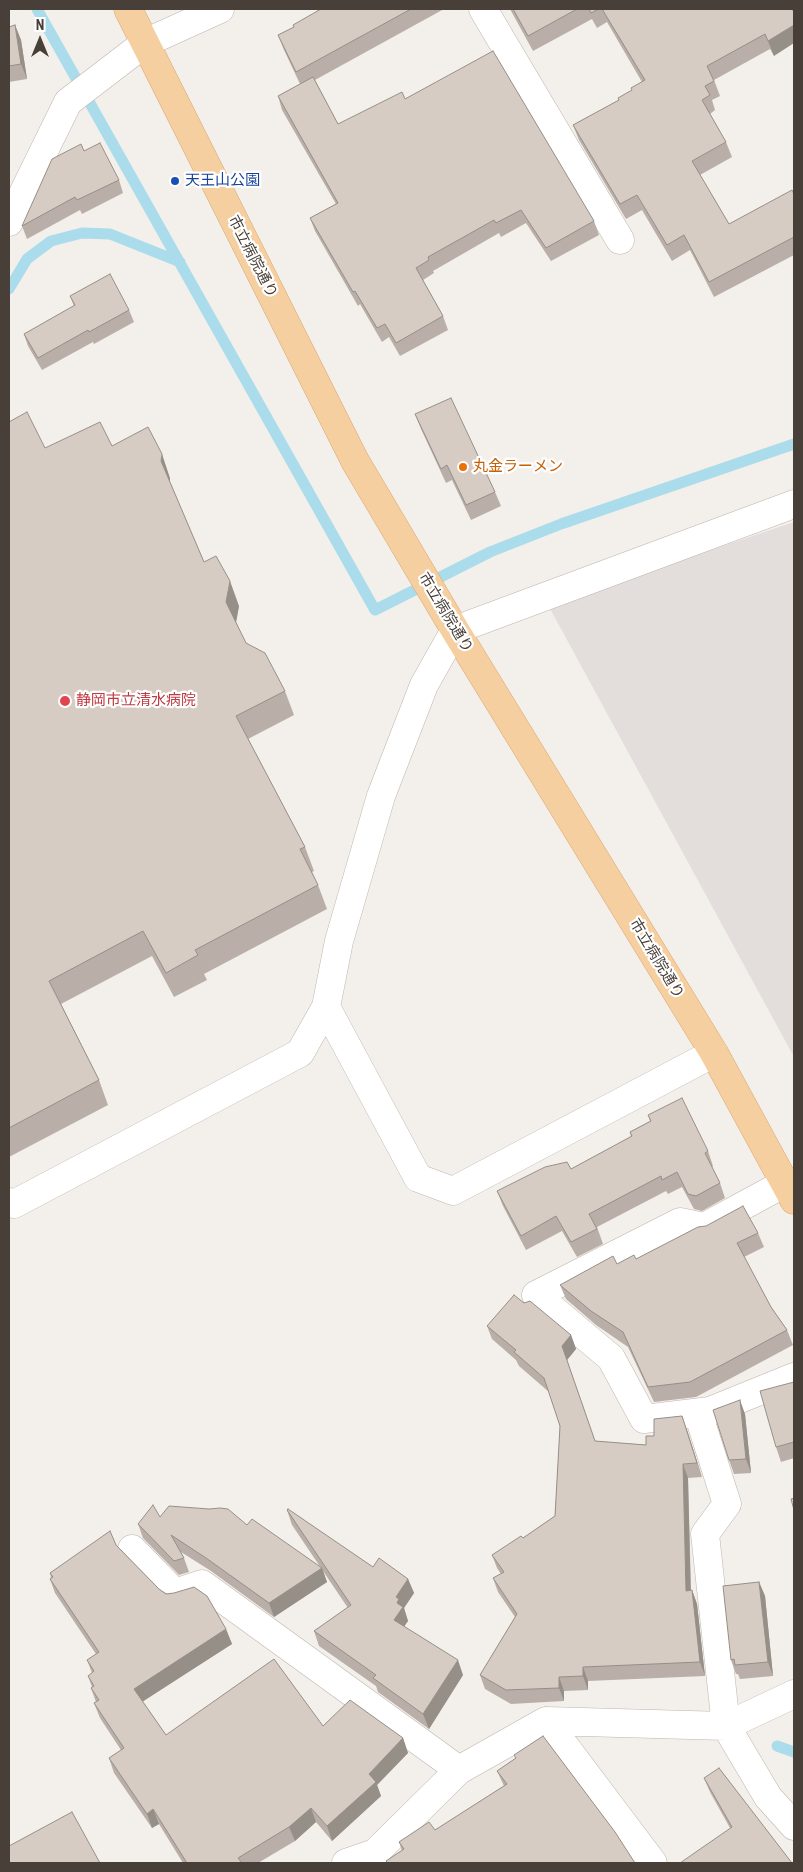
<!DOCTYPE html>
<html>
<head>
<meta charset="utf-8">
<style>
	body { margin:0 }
	#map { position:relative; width:803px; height:1872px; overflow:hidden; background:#f3efea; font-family:"Roboto Condensed",sans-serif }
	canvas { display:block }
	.frame { position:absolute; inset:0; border:10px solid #473f38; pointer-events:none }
	.north { position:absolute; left:15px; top:15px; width:50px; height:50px; -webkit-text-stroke:4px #fff; paint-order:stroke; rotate:0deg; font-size:14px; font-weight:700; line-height:20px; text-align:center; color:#473f38 }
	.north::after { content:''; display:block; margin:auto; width:18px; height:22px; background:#473f38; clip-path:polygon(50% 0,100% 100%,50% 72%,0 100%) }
</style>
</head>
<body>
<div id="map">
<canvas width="803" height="1872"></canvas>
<div class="frame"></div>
<div class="north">N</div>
</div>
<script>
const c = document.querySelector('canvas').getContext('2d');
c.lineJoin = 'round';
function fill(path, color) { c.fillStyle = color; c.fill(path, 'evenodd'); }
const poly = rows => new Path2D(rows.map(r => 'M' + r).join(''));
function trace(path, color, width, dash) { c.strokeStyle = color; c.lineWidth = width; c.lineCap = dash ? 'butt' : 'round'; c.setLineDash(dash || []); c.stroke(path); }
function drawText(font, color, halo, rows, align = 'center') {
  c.font = font + ' "Roboto Condensed","Noto Sans JP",sans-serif'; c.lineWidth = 4.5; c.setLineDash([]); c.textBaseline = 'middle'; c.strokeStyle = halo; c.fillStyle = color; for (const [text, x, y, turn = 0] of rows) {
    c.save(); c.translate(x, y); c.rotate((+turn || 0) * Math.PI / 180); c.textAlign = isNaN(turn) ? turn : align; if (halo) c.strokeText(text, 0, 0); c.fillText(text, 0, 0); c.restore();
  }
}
fill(poly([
	[794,522,794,1057,548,605]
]), '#e3dedb');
trace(poly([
	[37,9,375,610,490,552,561,524,794,444],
	[9,289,27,259,51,241,82,233,110,234,180,262],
	[777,1746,794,1752]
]), '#abdceb', 11);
const minor = poly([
	[483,9,620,240],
	[9,222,68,102,145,43,220,9],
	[326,1007,418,1178,453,1191,714,1053],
	[785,1183,704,1227,680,1222,536,1295,611,1358,644,1419,710,1411,794,1377],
	[9,1202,14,1204,300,1053,326,1007,339,941,381,796,424,685,455,630,794,504],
	[698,1413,727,1504,705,1534,726,1726,768,1797,794,1826],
	[132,1549,175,1593,202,1584,459,1770],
	[546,1721,653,1863],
	[346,1863,375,1853,459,1770,546,1721,726,1726,794,1694]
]);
const major = poly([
	[128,9,355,461,455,630,714,1053,794,1200]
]);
trace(minor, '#beb5ad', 29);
trace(major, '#daa871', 29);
trace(minor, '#fff', 28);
trace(major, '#f6cfa0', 28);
fill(poly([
	[321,9,444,9,315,80,338,124,405,99,594,221,599,235,551,261,526,223,501,237,499,233,433,271,434,273,423,280,443,316,448,330,400,356,389,337,382,342,360,304,358,306,315,231,310,218,336,204,282,110,278,96,300,84,284,50,278,35,294,27],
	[510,9,792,9,774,56,770,49,714,80,720,96,712,100,715,110,710,114,726,142,732,157,700,175,729,224,794,194,794,255,714,297,690,250,672,261,642,210,626,219,579,140,573,125,619,100,642,82,607,22,597,28,592,19,533,51],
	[15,25,21,40,27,79,9,82,9,27],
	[84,151,119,180,123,193,82,214,80,210,27,239,22,226],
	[70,296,129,310,134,322,94,344,93,342,42,370,28,346,24,334,74,306],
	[415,414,495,492,501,506,471,520,452,480,446,483,421,429],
	[9,422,45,448,112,446,170,478,170,483,204,562,239,606,236,623,246,643,285,691,294,715,248,739,305,847,314,871,312,872,318,885,327,909,204,974,207,980,174,997,152,956,61,1004,99,1080,108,1105,9,1157],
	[648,1115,708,1151,713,1166,712,1167,720,1183,725,1198,702,1211,694,1209,682,1187,668,1194,666,1191,597,1227,603,1244,577,1257,562,1231,526,1250,503,1206,497,1191,571,1169,631,1137,630,1132,650,1121],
	[758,1233,764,1247,744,1257,771,1307,787,1330,793,1345,696,1397,654,1402,628,1347,596,1325,566,1299,560,1285,617,1264,636,1259],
	[524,1303,571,1335,576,1349,567,1360,595,1441,646,1445,654,1436,682,1416,702,1477,688,1478,691,1590,692,1590,697,1604,705,1676,588,1681,588,1690,564,1691,564,1701,511,1704,485,1689,480,1675,515,1617,498,1592,493,1578,501,1574,497,1568,492,1555,523,1538,555,1516,560,1426,549,1392,519,1366,516,1360,492,1339,487,1326],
	[794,1382,794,1458,781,1462,776,1447],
	[745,1414,751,1473,734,1474,729,1460],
	[287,1510,373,1567,408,1579,414,1593,404,1608,408,1621,404,1626,463,1675,429,1729,378,1692,376,1686,319,1646,314,1631,348,1608,323,1571,327,1582,274,1617,211,1571,181,1552,184,1558,189,1572,179,1575,143,1538,138,1524,160,1517,247,1525,321,1568,292,1525],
	[116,1545,159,1589,226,1629,232,1644,142,1701,166,1735,323,1726,403,1738,408,1753,377,1785,381,1796,332,1841,316,1822,295,1841,258,1863,183,1863,159,1824,152,1828,114,1773,109,1758,121,1750,100,1718,94,1703,96,1702,91,1688,92,1687,88,1676,92,1673,87,1660,96,1654,55,1593,50,1579,51,1578,50,1573],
	[759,1582,765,1596,773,1676,740,1679,738,1674,736,1674,731,1660],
	[514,1755,635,1863,387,1863,386,1861,402,1851,399,1842,435,1830,504,1786,497,1771,516,1758],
	[704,1778,792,1863,730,1828,710,1792]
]), '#b9afa8');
fill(poly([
	[15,25,21,40,27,79,21,64],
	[794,25,794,43,774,56,768,41],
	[162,454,170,478,170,486,161,461],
	[230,581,239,606,235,627,226,602],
	[571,1335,576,1349,567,1360,562,1346],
	[740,1400,745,1414,751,1473,746,1459],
	[682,1416,687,1430,702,1477,697,1463],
	[683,1464,688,1478,691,1605,686,1591],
	[322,1568,327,1582,274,1617,269,1603],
	[408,1579,414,1593,404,1608,408,1621,399,1634,394,1620,397,1603,396,1597],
	[759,1582,765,1596,773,1676,768,1662],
	[692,1590,697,1604,705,1676,700,1662],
	[226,1629,232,1644,139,1704,134,1689],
	[458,1660,463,1675,429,1729,423,1714],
	[583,1667,588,1681,588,1690,583,1676],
	[559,1677,564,1691,564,1701,559,1688],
	[403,1738,408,1753,377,1785,381,1796,332,1841,327,1826,369,1774],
	[311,1808,316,1822,295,1841,289,1827],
	[153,1809,159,1824,152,1828,147,1814]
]), '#968f88');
const building = poly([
	[321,9,411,9,296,72,278,35,294,27,293,25,321,9],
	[513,9,577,9,528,36,513,9],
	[589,9,599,9,591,13,589,9],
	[602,9,792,9,794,12,794,25,768,41,765,34,707,66,714,81,705,86,710,95,702,100,726,142,692,161,729,224,792,190,794,194,794,237,709,282,684,235,667,245,637,195,620,204,573,125,619,100,618,98,632,90,631,88,645,80,602,9],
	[15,25,21,64,9,66,9,27,15,25],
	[493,51,594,221,546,248,521,210,496,223,494,220,428,257,429,260,416,268,443,316,396,343,385,324,377,328,355,291,353,292,310,218,338,203,278,96,313,77,338,124,402,92,405,99,493,51],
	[100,143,119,180,77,200,75,197,22,226,52,159,81,144,84,151,100,143],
	[110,274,129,310,89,332,88,330,38,358,24,334,75,305,70,296,110,274],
	[451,398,495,492,466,505,447,465,441,469,415,414,451,398],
	[27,412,45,448,100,422,112,446,148,427,162,454,161,461,204,562,216,556,230,581,226,602,246,643,265,653,285,691,236,716,305,847,300,849,318,885,195,950,198,955,166,973,143,931,49,981,99,1080,9,1128,9,422,27,412],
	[682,1098,708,1151,705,1153,720,1183,696,1196,688,1194,677,1172,662,1180,661,1176,589,1214,597,1229,571,1242,556,1216,521,1236,497,1191,545,1167,567,1162,571,1169,632,1136,630,1132,651,1121,648,1115,682,1098],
	[743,1206,758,1233,737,1243,771,1307,787,1330,690,1382,648,1387,623,1332,591,1311,560,1285,613,1256,617,1264,634,1255,636,1259,698,1227,706,1226,743,1206],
	[514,1295,524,1303,530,1301,571,1335,562,1346,595,1441,646,1445,646,1436,654,1436,654,1419,682,1416,697,1463,683,1464,686,1591,692,1590,700,1662,583,1667,583,1676,559,1677,559,1688,506,1690,480,1675,517,1614,493,1578,504,1572,492,1555,521,1536,523,1538,555,1516,560,1426,544,1378,514,1352,516,1350,487,1326,514,1295],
	[794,1382,794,1442,776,1447,760,1391,794,1382],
	[740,1400,746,1459,729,1460,713,1410,740,1400],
	[794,1498,794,1510,791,1499,794,1498],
	[153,1505,160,1517,169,1506,209,1509,220,1508,228,1509,247,1525,252,1519,322,1568,269,1603,206,1558,171,1535,184,1558,174,1561,138,1524,153,1505],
	[288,1509,373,1567,379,1558,408,1579,396,1597,399,1599,397,1603,403,1607,394,1620,458,1660,423,1714,373,1678,376,1675,314,1631,351,1605,287,1510,288,1509],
	[110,1531,116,1545,159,1589,166,1594,174,1593,194,1587,207,1596,226,1629,134,1689,166,1735,274,1659,323,1726,350,1700,403,1738,369,1774,376,1782,327,1826,311,1808,289,1827,238,1858,242,1863,186,1863,187,1863,153,1809,147,1814,109,1758,124,1748,94,1703,99,1700,91,1688,94,1686,88,1676,94,1671,87,1660,99,1652,50,1579,53,1577,50,1573,110,1531],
	[759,1582,768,1662,735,1665,734,1659,731,1660,723,1586,759,1582],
	[543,1736,615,1832,635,1863,388,1863,386,1861,404,1849,399,1842,429,1822,435,1830,507,1784,497,1771,516,1758,514,1755,543,1736],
	[719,1768,792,1863,680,1863,732,1827,704,1778,719,1768],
	[72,1812,100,1863,9,1863,9,1846,72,1812]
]);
fill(building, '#d7ccc3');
trace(building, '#968f88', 1);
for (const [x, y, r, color] of [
	[175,181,5,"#1a4fb4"],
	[463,467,5,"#e8710a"],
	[65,701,6,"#e0444e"]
]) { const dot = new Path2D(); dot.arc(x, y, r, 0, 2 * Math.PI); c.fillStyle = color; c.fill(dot); trace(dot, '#fff', 2); }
drawText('15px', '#164399', '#fff', [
	["天王山公園",185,181]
], 'left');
drawText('15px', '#473f38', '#fff', [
	["市立病院通り",252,257,63],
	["市立病院通り",445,613,59],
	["市立病院通り",656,959,59]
]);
drawText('15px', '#c56008', '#fff', [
	["丸金ラーメン",473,467]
], 'left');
drawText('15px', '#be3a42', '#fff', [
	["静岡市立清水病院",76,701]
], 'left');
</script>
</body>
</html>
